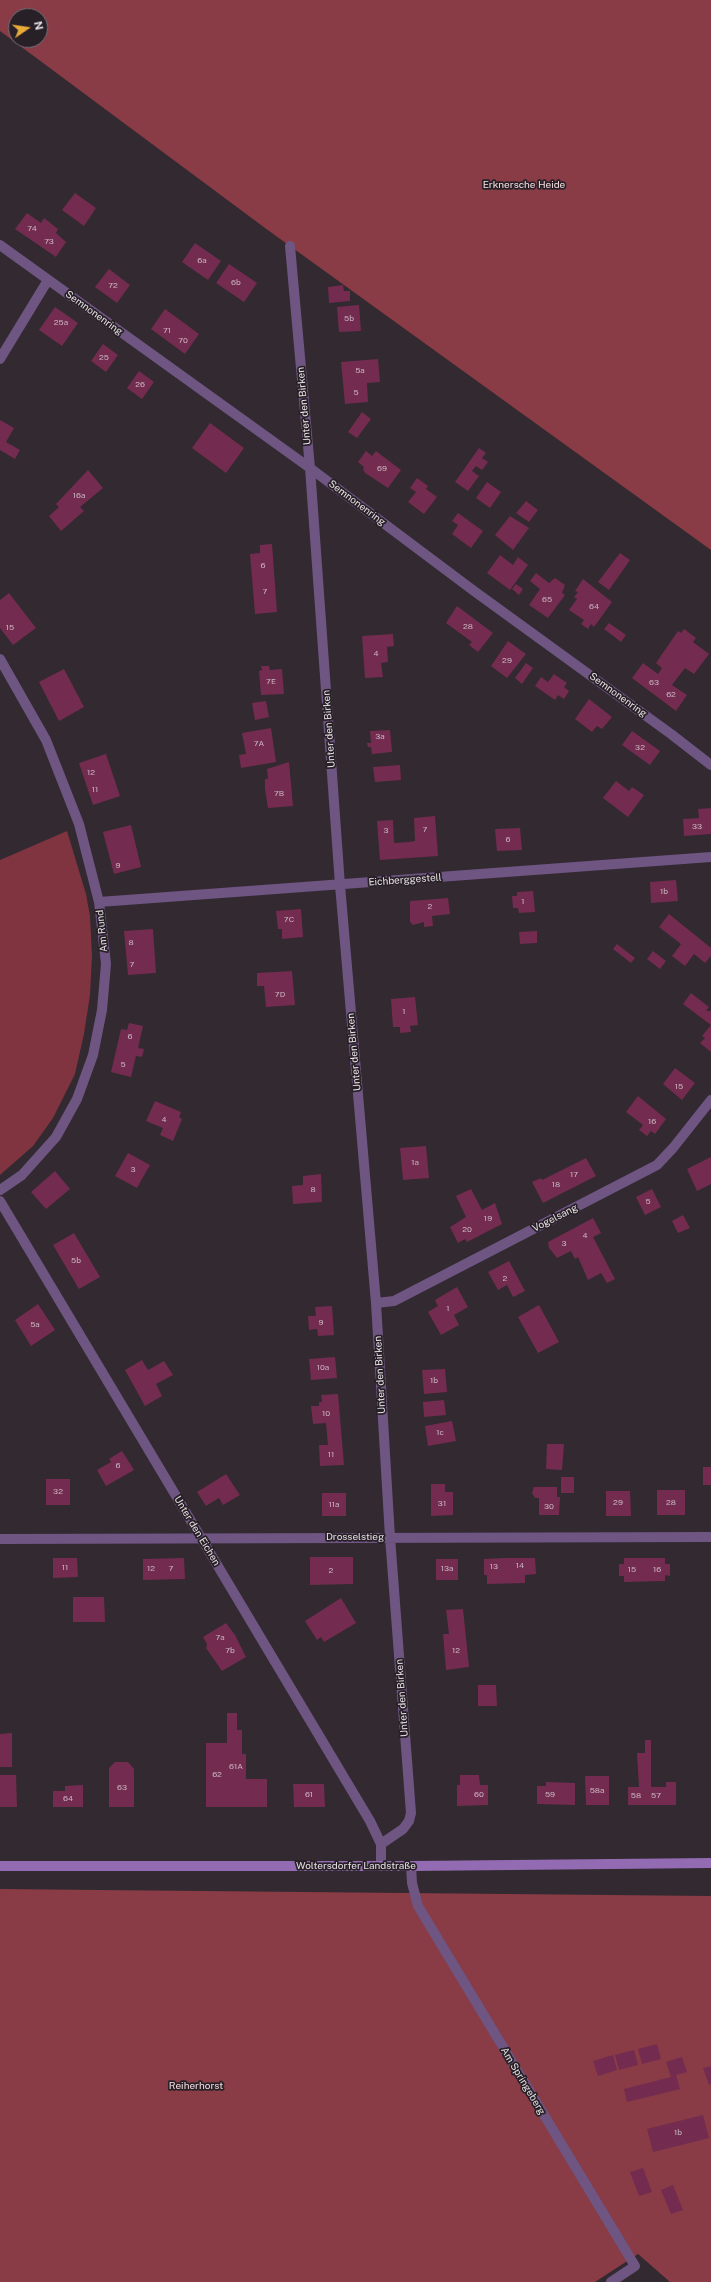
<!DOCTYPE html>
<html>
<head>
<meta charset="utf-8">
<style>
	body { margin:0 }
	#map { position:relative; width:711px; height:2282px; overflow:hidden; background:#322931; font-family:"Public Sans",sans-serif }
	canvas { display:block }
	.north { position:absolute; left:8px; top:8px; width:40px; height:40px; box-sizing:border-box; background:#282027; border:1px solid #746d73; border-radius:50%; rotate:77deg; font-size:11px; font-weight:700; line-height:16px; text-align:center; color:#e6e1e5 }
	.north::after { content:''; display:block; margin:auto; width:14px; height:18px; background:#e9ab38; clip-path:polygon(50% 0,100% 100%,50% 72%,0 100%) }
</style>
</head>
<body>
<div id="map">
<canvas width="711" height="2282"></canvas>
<div class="north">N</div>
</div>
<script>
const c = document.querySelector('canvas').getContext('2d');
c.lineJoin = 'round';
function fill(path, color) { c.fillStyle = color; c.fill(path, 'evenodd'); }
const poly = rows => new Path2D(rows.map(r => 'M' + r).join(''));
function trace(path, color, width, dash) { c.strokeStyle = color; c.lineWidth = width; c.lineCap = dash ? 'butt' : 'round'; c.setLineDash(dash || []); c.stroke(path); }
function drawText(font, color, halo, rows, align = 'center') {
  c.font = font + ' "Public Sans",sans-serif'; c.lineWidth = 3.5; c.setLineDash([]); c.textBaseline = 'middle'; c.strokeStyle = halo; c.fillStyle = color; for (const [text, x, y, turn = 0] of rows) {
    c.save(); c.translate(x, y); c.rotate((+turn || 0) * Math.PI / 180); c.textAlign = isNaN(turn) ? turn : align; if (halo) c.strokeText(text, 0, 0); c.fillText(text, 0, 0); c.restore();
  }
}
fill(poly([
	[67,831,86,894,90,916,92,956,90,995,84,1034,75,1074,53,1118,33,1146,0,1175,0,860]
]), '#7f343f');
fill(poly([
	[0,0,711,0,711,550,265,228,0,31],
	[16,16,40,16,40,40,16,40],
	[0,1889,711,1896,711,2282,670,2282,638,2254,595,2282,0,2282]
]), '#893b46');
fill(poly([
	[75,193,96,208,84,226,62,210],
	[27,213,41,223,44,218,58,229,56,233,66,242,56,257,15,229],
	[195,243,221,261,208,280,182,262],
	[229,264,257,283,244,302,216,283],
	[109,269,130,285,117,303,95,287],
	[343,285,344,291,350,291,350,301,329,303,328,287],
	[359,305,361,331,339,332,337,307],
	[55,307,78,323,62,346,39,330],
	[165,309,199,334,185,354,151,329],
	[103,344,118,355,106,372,91,361],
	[378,359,380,382,367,383,368,402,345,404,341,362],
	[139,371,154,382,142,399,127,388],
	[362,412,371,419,357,438,348,432],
	[0,420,14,428,6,442,20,450,15,459,0,450],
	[210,423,244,448,226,473,192,448],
	[479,448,486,453,482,458,488,462,482,470,476,466,472,471,479,476,468,491,455,482],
	[366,451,372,456,376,451,401,470,388,488,365,473,363,469,364,467,358,462],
	[88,470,103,488,80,507,84,511,61,531,49,516,59,507,56,504],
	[417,478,428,486,426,489,437,497,424,514,408,502,416,492,410,488],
	[487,482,501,492,490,508,476,498],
	[526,501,538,510,529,522,516,513],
	[458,513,483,531,471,548,452,534,458,525,452,521],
	[510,516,529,528,513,550,495,535],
	[272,544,277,612,255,614,250,554,260,553,260,545],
	[620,553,630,560,609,590,598,582],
	[500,555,513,565,518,557,528,565,510,590,487,573],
	[536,573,549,583,555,578,565,585,562,593,565,595,548,618,529,605,540,589,530,581],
	[583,579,612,602,594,627,591,624,588,629,581,624,584,620,569,610,577,599,574,597,578,592,575,591],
	[516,584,523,589,519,595,512,589],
	[9,593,36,628,13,645,0,628,0,600],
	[457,606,493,633,478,652,469,645,472,642,446,623],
	[609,623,626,635,621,642,604,629],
	[684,629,696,638,693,642,709,654,694,674,685,668,672,685,687,695,676,711,632,678,643,663,658,674,662,668,656,663,678,631,681,633],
	[393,634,394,646,387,647,388,662,381,663,383,677,365,678,362,636],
	[508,641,526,654,507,678,491,666],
	[526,663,533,668,522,684,515,678],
	[261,666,269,666,270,670,282,669,284,694,261,695,259,671,262,670],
	[64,669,84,707,59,721,39,682],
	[554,674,567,683,564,687,569,691,564,699,558,695,555,700,535,686,541,677,548,682],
	[589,699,612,717,602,729,597,726,592,732,575,719],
	[266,701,269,717,255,720,252,703],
	[271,728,276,762,241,768,239,755,246,754,242,733],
	[390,730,392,752,372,754,371,747,368,747,367,743,371,743,370,731],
	[632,731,660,751,650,765,622,745],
	[106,754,120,796,93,805,79,763],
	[289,762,293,806,268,808,265,789,265,779,268,779,267,769],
	[400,765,401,780,375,782,373,767],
	[616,781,629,791,632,787,644,795,628,817,603,798],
	[711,808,711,834,684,836,683,819,699,818,698,809],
	[435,816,438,856,380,860,377,821,393,820,394,843,409,842,415,841,414,818],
	[131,825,141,867,114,874,103,832],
	[520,828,522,850,497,851,495,829],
	[676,880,678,901,651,903,650,882],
	[533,891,535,912,519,913,518,908,513,908,512,896,517,896,517,892],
	[448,898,450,914,432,916,433,926,424,927,424,922,413,925,410,922,410,901],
	[301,909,303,937,282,939,282,929,278,929,276,911],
	[669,914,711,948,711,956,705,963,694,954,685,966,672,956,681,944,659,927],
	[153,929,156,973,128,975,124,931],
	[537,931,537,943,520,944,519,932],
	[617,944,635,958,631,963,613,949],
	[653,951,666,961,660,969,647,959],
	[292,971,295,1005,266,1007,264,986,257,986,257,973],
	[691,993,709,1007,706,1011,711,1011,711,1052,700,1043,705,1038,702,1036,711,1025,683,1004],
	[415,997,418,1025,410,1026,411,1032,400,1033,400,1027,393,1027,391,999],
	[129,1023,143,1026,138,1048,144,1049,142,1057,136,1056,131,1077,111,1072,121,1029,127,1030],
	[675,1068,695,1083,682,1100,663,1084],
	[638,1096,666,1119,655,1134,651,1131,647,1136,639,1130,643,1125,626,1112],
	[155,1101,181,1112,179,1117,182,1119,173,1141,160,1135,163,1128,146,1121],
	[426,1146,429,1178,403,1180,400,1148],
	[128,1153,150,1165,137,1188,115,1176],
	[711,1157,711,1184,697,1191,687,1169],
	[586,1158,596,1176,543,1203,532,1182,541,1178,542,1180],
	[55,1171,70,1189,46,1209,31,1192],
	[321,1174,322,1202,293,1204,292,1186,303,1185,303,1176],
	[471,1189,482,1210,495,1203,502,1224,467,1242,465,1239,458,1243,450,1227,466,1217,456,1196],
	[652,1189,661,1207,645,1215,636,1197],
	[683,1215,690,1228,678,1233,672,1221],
	[593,1218,601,1233,593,1237,615,1279,607,1283,601,1273,588,1280,578,1257,575,1259,571,1251,557,1258,549,1248,548,1242],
	[74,1233,100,1277,79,1289,53,1245],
	[509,1261,525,1291,513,1297,507,1285,498,1290,488,1272],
	[457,1287,468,1307,454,1315,459,1325,441,1335,428,1312,438,1306,435,1300],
	[38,1304,55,1330,31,1346,15,1320],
	[539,1305,559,1342,538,1353,518,1317],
	[332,1306,334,1335,318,1336,317,1329,309,1330,308,1316,316,1316,315,1307],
	[335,1357,337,1378,311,1380,309,1359],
	[142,1360,148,1370,164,1361,173,1375,156,1384,162,1396,145,1406,125,1370],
	[445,1369,447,1392,424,1394,422,1370],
	[338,1394,344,1465,320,1466,319,1445,328,1445,326,1423,313,1424,311,1406,319,1406,319,1402,322,1402,321,1395],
	[444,1400,446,1415,424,1417,423,1402],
	[452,1421,456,1441,428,1446,425,1426],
	[547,1444,564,1444,562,1470,546,1469],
	[122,1451,134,1470,106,1486,97,1470,111,1462,109,1459],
	[703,1467,711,1467,711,1485,703,1485],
	[226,1474,240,1495,223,1505,219,1498,206,1506,197,1492],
	[561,1477,574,1477,574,1493,561,1493],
	[46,1479,70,1479,70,1505,46,1505],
	[431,1484,445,1484,445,1492,453,1492,453,1515,431,1516],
	[534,1487,557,1487,557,1497,560,1497,559,1515,539,1515,539,1498,535,1498,532,1493],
	[657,1490,685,1490,685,1515,657,1515],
	[606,1491,630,1491,631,1516,606,1516],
	[322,1493,346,1493,346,1516,322,1516],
	[310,1557,353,1557,353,1584,310,1585],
	[53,1558,77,1558,78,1577,53,1578],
	[184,1558,185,1579,143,1580,143,1559],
	[504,1558,535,1558,536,1574,525,1575,525,1583,487,1584,487,1575,484,1575,484,1559],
	[624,1558,665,1558,665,1564,670,1564,670,1576,665,1575,665,1581,624,1582,624,1576,619,1576,619,1564,624,1564],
	[436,1559,458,1559,458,1580,436,1580],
	[73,1597,104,1597,105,1622,73,1622],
	[341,1598,356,1623,324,1642,321,1637,317,1640,305,1621],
	[463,1609,469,1667,446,1670,443,1634,449,1634,446,1610],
	[226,1623,235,1635,246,1657,222,1671,206,1648,207,1644,203,1637],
	[478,1685,496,1685,497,1706,478,1706],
	[227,1713,237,1713,237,1730,242,1730,242,1754,246,1754,246,1779,267,1779,267,1807,206,1807,206,1743,227,1743],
	[12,1733,12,1767,0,1767,0,1734],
	[645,1740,651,1740,651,1787,666,1787,666,1782,676,1782,676,1805,628,1805,628,1787,639,1787,637,1753,645,1753],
	[115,1762,128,1762,134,1769,134,1807,109,1807,109,1768],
	[0,1775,16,1775,17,1807,0,1807],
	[460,1775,479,1775,480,1785,488,1785,488,1805,457,1806,457,1785,460,1785],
	[585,1776,609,1776,609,1805,586,1805],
	[546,1782,575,1783,575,1805,537,1804,537,1786,546,1786],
	[293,1784,324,1784,325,1807,294,1807],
	[83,1785,83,1807,53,1807,53,1791,65,1791,65,1786],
	[657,2044,661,2059,642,2064,638,2049],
	[634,2050,638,2065,619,2070,615,2055],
	[613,2055,617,2070,598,2076,593,2061],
	[682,2057,687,2072,676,2075,680,2089,627,2102,624,2089,671,2077,666,2062],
	[711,2066,711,2084,709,2085,703,2068],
	[703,2115,709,2138,653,2152,647,2129],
	[643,2168,652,2192,639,2196,630,2172],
	[673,2185,683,2210,671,2214,661,2190]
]), '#732c4f');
trace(poly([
	[0,245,310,468,474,591,671,734,711,765],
	[290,246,310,468,340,885,376,1303,390,1537,411,1813,409,1821,403,1829,381,1844],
	[0,359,48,280],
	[0,659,46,740,79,824,99,902,106,964,102,1010,93,1055,77,1099,56,1137,22,1175,0,1190],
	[99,902,711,857],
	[0,1201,370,1821,381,1844,381,1865],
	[376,1303,394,1301,657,1165,673,1148,711,1100],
	[0,1539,711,1537],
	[411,1866,412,1883,418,1906,635,2266,611,2282]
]), '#6e5582', 10);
trace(poly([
	[0,1866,411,1866,711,1863]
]), '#936bb2', 10);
drawText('8px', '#c9b4c0', null, [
	["74",32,229],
	["73",49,242],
	["6a",202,261],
	["6b",236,283],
	["72",113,286],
	["5b",349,319],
	["25a",61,323],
	["71",167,331],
	["70",183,341],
	["25",104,358],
	["5a",360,371],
	["26",140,385],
	["5",356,393],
	["69",382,469],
	["16a",79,496],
	["6",263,566],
	["7",265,592],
	["65",547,600],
	["64",594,607],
	["28",468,627],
	["15",10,628],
	["4",376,654],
	["29",507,661],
	["7E",271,682],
	["63",654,683],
	["62",671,695],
	["3a",380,737],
	["7A",259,744],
	["32",640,748],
	["12",91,773],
	["11",95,790],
	["7B",279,794],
	["33",697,827],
	["7",425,830],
	["3",386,831],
	["6",508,840],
	["9",118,866],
	["1b",664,892],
	["1",523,902],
	["2",430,907],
	["7C",289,920],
	["8",131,943],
	["7",132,965],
	["7D",280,995],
	["1",404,1012],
	["6",130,1037],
	["5",123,1065],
	["15",679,1087],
	["4",164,1120],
	["16",652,1122],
	["1a",415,1163],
	["3",133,1170],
	["17",574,1175],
	["18",556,1185],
	["8",313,1190],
	["5",648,1202],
	["19",488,1219],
	["20",467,1230],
	["4",585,1236],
	["3",564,1244],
	["5b",76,1261],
	["2",505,1279],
	["1",448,1309],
	["9",321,1323],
	["5a",35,1325],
	["10a",323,1368],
	["1b",434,1381],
	["10",326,1414],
	["1c",440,1433],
	["11",331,1455],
	["6",118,1466],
	["32",58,1492],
	["29",618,1503],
	["28",671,1503],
	["31",442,1504],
	["11a",334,1505],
	["30",549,1507],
	["14",520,1566],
	["13",494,1567],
	["11",65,1568],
	["12",151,1569],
	["7",171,1569],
	["13a",447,1569],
	["15",632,1570],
	["16",657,1570],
	["2",331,1571],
	["7a",220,1638],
	["7b",230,1651],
	["12",456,1651],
	["61A",236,1767],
	["62",217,1775],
	["63",122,1788],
	["58a",597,1791],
	["61",309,1795],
	["60",479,1795],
	["59",550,1795],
	["58",636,1796],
	["57",656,1796],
	["64",68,1799],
	["1b",678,2133]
]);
drawText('10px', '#f6dddf', '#282027', [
	["Erknersche Heide",524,185],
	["Reiherhorst",196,2086]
]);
drawText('10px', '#e6e1e5', '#282027', [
	["Semnonenring",94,313,36],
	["Unter den Birken",304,406,-95],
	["Semnonenring",357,503,37],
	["Semnonenring",618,695,36],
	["Unter den Birken",329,729,-94],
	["Eichberggestell",405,880,-4],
	["Am Rund",102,931,-96],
	["Unter den Birken",354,1052,-95],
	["Vogelsang",555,1218,-27],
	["Unter den Birken",380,1375,-93],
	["Unter den Eichen",197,1531,59],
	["Drosselstieg",355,1537],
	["Unter den Birken",402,1698,-94],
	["Woltersdorfer Landstraße",356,1866],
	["Am Springeberg",523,2081,59]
]);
</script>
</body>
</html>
